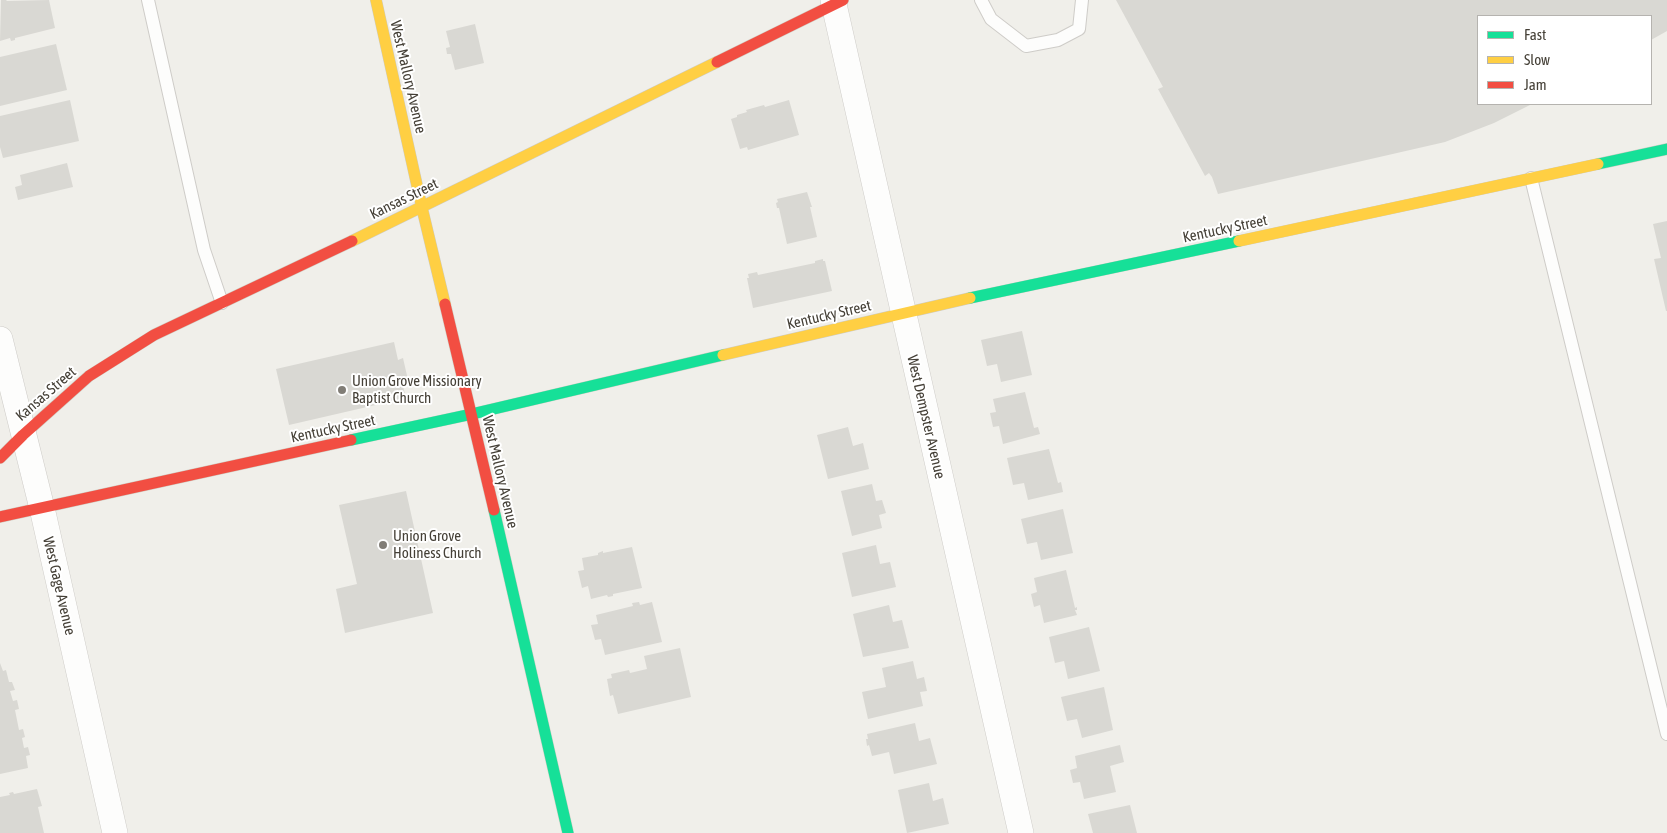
<!DOCTYPE html>
<html>
<head>
<meta charset="utf-8">
<style>
  body { margin:0 }
  #map { position:relative; width:1667px; height:833px; overflow:hidden; background:#f0efea; font-family:"Asap Condensed",sans-serif }
  canvas { display:block }
  .legend { position:absolute; left:1477px; top:15px; width:175px; height:90px; box-sizing:border-box; background:#fff; border:1px solid #b5b3af; margin:0; padding:6px 9px; list-style:none; font-size:15px; color:#454037 }
  .legend li { display:flex; align-items:center; gap:10px; height:25px }
  .legend b { width:25px; border:1px solid #b5b3af }
</style>
</head>
<body>
<div id="map">
<canvas width="1667" height="833"></canvas>
<ul class="legend">
<li><b style="height:6px;background:#16e098"></b>Fast</li>
<li><b style="height:6px;background:#ffcf43"></b>Slow</li>
<li><b style="height:6px;background:#f24e42"></b>Jam</li>
</ul>
</div>
<script>
const ctx = document.querySelector('canvas').getContext('2d');
ctx.lineJoin = 'round';
function paint(path, color) {
  ctx.fillStyle = color;
  ctx.fill(path, 'evenodd');
}
function toPath(rows) {
  const path = new Path2D();
  for (const r of rows) {
    path.moveTo(r[0], r[1]);
    for (let i = 2; i < r.length; i += 2) path.lineTo(r[i], r[i + 1]);
  }
  return path;
}
function strokePath(path, color, width, dash) {
  ctx.strokeStyle = color;
  ctx.lineWidth = width;
  ctx.lineCap = dash ? 'butt' : 'round';
  ctx.setLineDash(dash || []);
  ctx.stroke(path);
}
function label(font, color, halo, rows, align = 'center') {
  ctx.font = font + ' "Asap Condensed",sans-serif';
  ctx.lineWidth = 4;
  ctx.setLineDash([]);
  ctx.textBaseline = 'middle';
  ctx.strokeStyle = halo;
  ctx.fillStyle = color;
  for (const [text, x, y, turn = 0] of rows) {
    ctx.save();
    ctx.translate(x, y);
    ctx.rotate((+turn || 0) * Math.PI / 180);
    ctx.textAlign = isNaN(turn) ? turn : align;
    if (halo) ctx.strokeText(text, 0, 0);
    ctx.fillText(text, 0, 0);
    ctx.restore();
  }
}
paint(toPath([
  [1,0,6,0,7,1,49,0,55,28,15,38,15,40,11,41,10,38,0,41],
  [1116,0,1667,0,1667,31,1651,40,1651,16,1478,16,1478,104,1532,104,1494,123,1445,142,1218,194,1212,177,1209,173,1205,176,1158,89,1163,87],
  [475,24,484,63,455,70,451,54,447,54,446,48,450,47,446,31],
  [56,44,67,90,0,106,0,57],
  [70,100,79,141,3,158,0,147,0,116],
  [789,100,799,135,748,150,747,147,740,149,731,119,737,117,737,115,747,112,746,110,764,105,765,107],
  [67,163,73,187,18,200,15,187,22,185,20,175],
  [807,192,812,207,810,207,817,237,787,244,779,208,777,208,776,203,778,202,777,199],
  [1667,221,1667,311,1666,311,1654,259,1661,258,1653,224],
  [823,259,823,261,825,261,832,291,753,308,747,278,749,278,748,274,757,272,758,275,815,263,815,261],
  [1022,331,1032,375,1001,382,997,364,987,366,981,340],
  [394,342,398,360,403,358,408,380,402,382,406,398,289,425,276,369],
  [1025,392,1034,428,1038,427,1040,434,1003,444,999,426,993,427,990,413,996,412,993,399],
  [848,427,853,446,863,443,869,469,828,479,817,435],
  [1049,449,1058,483,1061,482,1063,492,1028,500,1024,483,1013,485,1007,458],
  [872,484,876,501,882,500,886,513,879,515,882,528,852,536,841,491],
  [406,491,433,613,345,633,336,589,357,584,339,505],
  [1063,509,1073,553,1041,560,1037,542,1027,544,1021,519],
  [876,545,880,564,890,562,896,587,852,597,842,553],
  [632,547,642,588,613,594,613,596,608,597,607,595,591,599,588,586,582,588,578,571,584,570,582,558,598,555,598,553,603,551,603,553],
  [1066,570,1075,608,1077,607,1077,610,1075,610,1077,615,1044,623,1040,605,1034,607,1031,594,1037,592,1034,578],
  [639,602,640,605,652,602,662,642,605,655,601,639,595,640,591,625,598,624,596,615,633,606,632,603],
  [889,605,893,622,902,620,909,648,863,657,853,614],
  [1089,627,1100,671,1068,679,1064,661,1055,663,1049,637],
  [680,648,691,697,618,714,613,695,610,696,607,679,612,678,611,674,629,670,630,673,647,669,644,656],
  [913,661,917,679,924,677,927,691,920,692,923,706,868,719,862,692,886,687,882,668],
  [0,663,3,671,6,670,9,682,12,682,15,690,10,691,13,701,17,700,19,709,15,710,19,730,23,729,25,737,22,738,24,748,28,747,30,755,26,756,28,768,0,774],
  [1104,687,1113,730,1082,738,1077,719,1067,721,1061,697],
  [915,723,919,741,930,738,937,764,894,774,889,752,872,756,869,745,867,746,866,739,868,739,867,734],
  [1120,745,1124,762,1110,766,1116,792,1084,799,1080,782,1073,783,1070,770,1077,768,1075,756],
  [929,783,933,801,943,798,949,824,907,833,898,790],
  [37,789,42,806,38,807,44,833,0,833,0,797,10,795,9,793,13,792,14,794],
  [1130,805,1137,833,1093,833,1088,814]
]), '#d9d8d3');
const lane = toPath([
  [148,0,204,250,222,303],
  [981,0,991,19,1026,46,1058,40,1079,29,1082,0],
  [1531,178,1667,734]
]);
const street = toPath([
  [833,0,1021,833],
  [0,339,42,508,115,833]
]);
const fast = toPath([
  [1598,164,1667,149],
  [970,298,1239,241],
  [351,440,472,414,723,355],
  [494,510,568,833]
]);
const slow = toPath([
  [376,0,422,208,445,304],
  [352,241,717,62],
  [1239,241,1598,164],
  [723,355,970,298]
]);
const jam = toPath([
  [717,62,843,0],
  [445,304,494,510],
  [0,458,23,435,89,376,154,335,352,241],
  [0,517,351,440]
]);
strokePath(lane, '#ceccc8', 14);
strokePath(street, '#ceccc8', 26);
strokePath(fast, '#ceccc2', 12);
strokePath(slow, '#ceccc2', 12);
strokePath(jam, '#ceccc2', 12);
strokePath(lane, '#fdfdfc', 12);
strokePath(street, '#fdfdfc', 25);
strokePath(fast, '#16e098', 11);
strokePath(slow, '#ffcf43', 11);
strokePath(jam, '#f24e42', 11);
for (const [x, y, r, color] of [
  [342,390,5,"#817d76"],
  [383,545,5,"#817d76"]
]) {
  const dot = new Path2D();
  dot.arc(x, y, r, 0, 2 * Math.PI);
  ctx.fillStyle = color;
  ctx.fill(dot);
  strokePath(dot, '#fff', 2);
}
label('15px', '#454037', '#fff', [
  ["West Mallory Avenue",408,77,77],
  ["Kansas Street",404,199,-26],
  ["Kentucky Street",1225,229,-12],
  ["Kentucky Street",829,315,-13],
  ["Kansas Street",46,394,-41],
  ["West Dempster Avenue",926,417,77],
  ["Kentucky Street",333,429,-12],
  ["West Mallory Avenue",500,472,77],
  ["West Gage Avenue",59,586,77]
]);
label('15px', '#454037', '#fff', [
  ["Union Grove Missionary",352,381],
  ["Baptist Church",352,398],
  ["Union Grove",393,536],
  ["Holiness Church",393,553]
], 'left');
</script>
</body>
</html>
